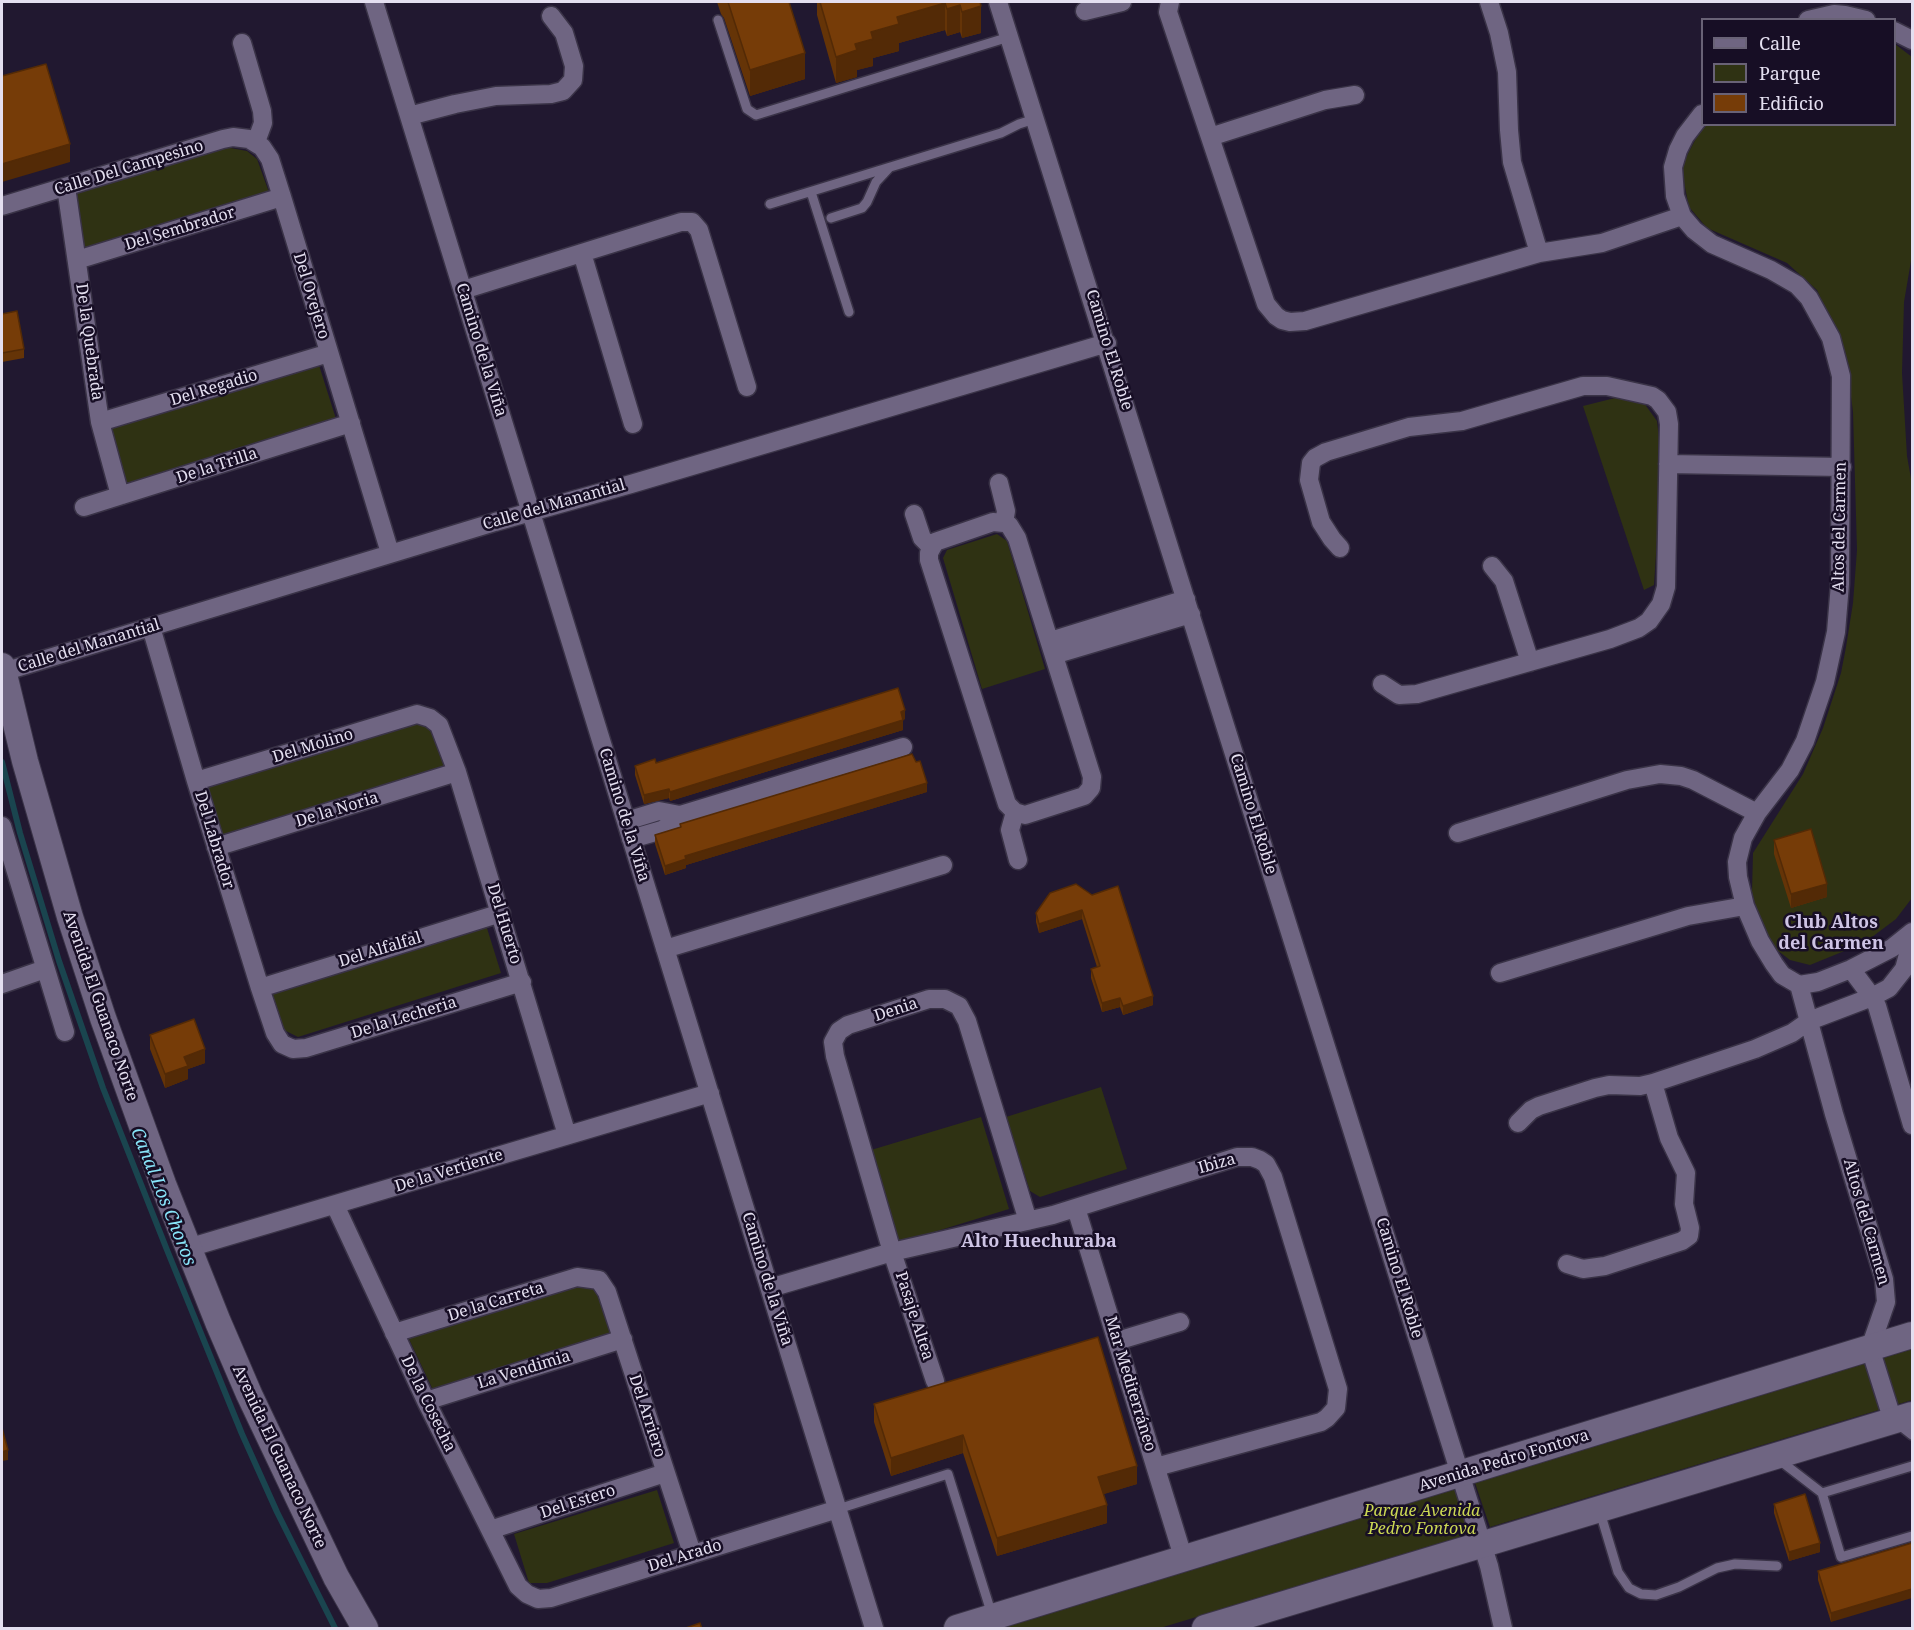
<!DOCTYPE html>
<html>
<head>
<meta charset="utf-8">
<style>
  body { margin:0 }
  #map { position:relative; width:1914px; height:1630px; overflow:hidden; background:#211830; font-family:"Noto Serif",serif }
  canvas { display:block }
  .frame { position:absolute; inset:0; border:3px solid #e4dff0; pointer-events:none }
  .legend { position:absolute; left:1701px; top:18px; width:195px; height:108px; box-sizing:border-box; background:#170e25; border:2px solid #696276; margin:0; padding:8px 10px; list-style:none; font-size:18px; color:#e4dff0 }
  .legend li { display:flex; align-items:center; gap:12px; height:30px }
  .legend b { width:30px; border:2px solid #696276 }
</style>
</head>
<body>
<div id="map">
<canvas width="1914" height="1630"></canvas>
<div class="frame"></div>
<ul class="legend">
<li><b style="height:8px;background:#6f6582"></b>Calle</li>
<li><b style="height:16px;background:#2f3213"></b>Parque</li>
<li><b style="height:16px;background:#763c08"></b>Edificio</li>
</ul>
</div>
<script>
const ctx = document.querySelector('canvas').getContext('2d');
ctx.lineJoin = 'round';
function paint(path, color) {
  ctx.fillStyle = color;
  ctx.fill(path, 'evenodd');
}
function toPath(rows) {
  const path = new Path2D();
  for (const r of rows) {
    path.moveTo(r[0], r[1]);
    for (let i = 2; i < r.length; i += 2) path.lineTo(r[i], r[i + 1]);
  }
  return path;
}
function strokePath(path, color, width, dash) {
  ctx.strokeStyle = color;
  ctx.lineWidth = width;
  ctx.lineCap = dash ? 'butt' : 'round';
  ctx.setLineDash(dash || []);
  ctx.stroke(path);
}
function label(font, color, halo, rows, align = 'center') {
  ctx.font = font + ' "Noto Serif",serif';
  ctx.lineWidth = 5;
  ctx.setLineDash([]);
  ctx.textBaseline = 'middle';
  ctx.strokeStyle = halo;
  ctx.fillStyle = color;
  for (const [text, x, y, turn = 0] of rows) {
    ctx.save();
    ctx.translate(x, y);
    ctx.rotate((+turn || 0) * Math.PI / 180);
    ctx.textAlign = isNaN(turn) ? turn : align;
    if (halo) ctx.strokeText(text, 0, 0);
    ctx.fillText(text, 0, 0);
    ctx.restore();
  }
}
paint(toPath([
  [1895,44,1912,57,1912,255,1904,302,1902,373,1907,456,1912,484,1912,898,1896,919,1864,943,1810,965,1790,960,1773,947,1760,923,1752,892,1753,853,1803,774,1823,728,1841,673,1846,647,1853,603,1857,550,1853,412,1845,351,1817,290,1787,263,1707,228,1689,207,1681,167,1703,125,1894,124],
  [225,147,247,151,257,159,270,195,84,249,75,192],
  [318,362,336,419,131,483,120,483,109,428],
  [1619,397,1644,403,1657,421,1662,463,1654,585,1644,590,1583,406],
  [997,534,1007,541,1045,669,982,689,943,558,947,550],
  [418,722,432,727,445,768,221,837,206,787],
  [486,925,501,973,298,1037,284,1030,272,992],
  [1101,1087,1127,1169,1040,1197,1030,1191,1006,1117],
  [981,1117,1009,1209,898,1243,871,1150],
  [578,1283,593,1285,599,1293,614,1334,433,1390,408,1337],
  [1912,1343,1912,1400,1490,1527,1473,1477],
  [1453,1482,1471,1534,1160,1628,983,1628],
  [657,1490,674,1543,547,1583,529,1583,514,1534]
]), '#2f3213');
strokePath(toPath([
  [2,762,20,833,59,961,103,1088,167,1250,242,1434,277,1512,335,1628]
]), '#1a454f', 6);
const lane = toPath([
  [718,20,747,109,756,115,1009,37],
  [811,192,849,312],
  [770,204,1001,133,1019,124,1035,119],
  [831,218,862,208,867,202,876,182,889,168],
  [1898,1424,1912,1435],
  [1778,1459,1822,1493],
  [1912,1466,1822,1493,1841,1557,1912,1536],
  [838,1509,948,1474,992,1615],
  [1600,1512,1618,1572,1629,1588,1641,1594,1656,1595,1679,1587,1717,1568,1735,1564,1777,1566]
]);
const street = toPath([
  [374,2,874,1628],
  [998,2,1489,1566,1503,1628],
  [1170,2,1168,12,1170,18,1266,304,1276,316,1282,320,1290,322,1305,321,1539,253,1602,243,1682,216],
  [1489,2,1499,33,1507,72,1509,130,1512,162,1539,253],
  [1085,11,1122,2],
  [1808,20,1834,14,1845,15,1866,20],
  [1894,31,1912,40],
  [242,43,262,111,263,123,256,142],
  [1702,114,1685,136,1678,150,1673,167,1675,196,1682,216,1694,230,1712,244,1771,270,1797,285,1809,298,1831,338,1841,376,1840,584,1836,632,1825,682,1805,741,1790,770,1757,813,1743,838,1737,862,1738,877,1745,906,1760,941,1774,964,1782,975,1799,985,1818,982,1851,969,1892,948,1912,932],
  [409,116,455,104,496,96,551,94,563,91,573,80,574,66,564,33,551,16],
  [1210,137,1325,100,1355,95],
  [66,187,100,422,118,488,122,495],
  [2,206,223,139,233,137,249,139,262,147,270,159,282,197,390,553],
  [582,253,633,424],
  [77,260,282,197],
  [463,290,681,222,692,222,699,230,747,387],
  [100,422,329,353],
  [1668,464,1842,467],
  [999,483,1006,511,1004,523],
  [84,507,351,423],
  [914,514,922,538,931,547],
  [993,522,1004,523,1009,525,1017,538,1092,777,1091,788,1084,796,1025,815,1015,812,1007,804,929,560,929,553,935,542,993,522],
  [1340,548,1332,539,1321,522,1309,480,1311,463,1315,458,1326,452,1409,427,1462,421,1583,386,1607,386,1652,396,1658,400,1667,412,1669,424,1666,587,1661,604,1649,621,1639,628,1610,639,1417,694,1399,695,1382,684],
  [1492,566,1504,581,1530,662],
  [151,627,196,781,260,988,275,1033,282,1044,293,1049,306,1048,522,982],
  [1050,641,1186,599],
  [1054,655,1191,614],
  [3,672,495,522,631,484,1107,343],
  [196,781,417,714,430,718,439,725,457,772,567,1135],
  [1015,812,1010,830,1018,860],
  [626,821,659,811,680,815,903,747],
  [2,826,65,1032],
  [1458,833,1627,780,1660,774,1681,776,1693,780,1757,813],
  [631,839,662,830,676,821,680,815],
  [216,847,457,772],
  [665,949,943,865],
  [1851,969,1872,997,1877,1006,1912,1125],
  [1500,973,1688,916,1745,906],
  [2,984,45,969],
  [1799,985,1834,1114,1884,1279,1886,1302,1870,1348,1893,1421],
  [260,988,501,913],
  [1518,1123,1531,1110,1539,1106,1595,1088,1609,1085,1640,1086,1653,1083,1755,1049,1792,1033,1809,1021,1872,997,1889,988,1904,969,1910,947,1909,936],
  [335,1205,426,1401,518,1586,527,1594,538,1599,551,1598,838,1509],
  [1076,1208,1184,1560],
  [188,1248,710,1093],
  [1567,1264,1583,1269,1605,1266,1682,1241,1689,1236,1690,1228,1684,1204,1686,1173,1669,1138,1653,1083],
  [770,1288,892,1252,1053,1215,1237,1157,1252,1157,1260,1160,1266,1164,1273,1177,1338,1389,1336,1408,1327,1418,1321,1422,1156,1467],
  [394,1333,577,1277,599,1280,607,1292,692,1553],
  [1117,1341,1180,1322],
  [935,1381,892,1252,835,1056,833,1042,839,1031,848,1025,929,999,945,999,959,1006,967,1021,1028,1221],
  [426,1401,623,1339],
  [490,1530,665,1473]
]);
const secondary = toPath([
  [2,666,25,761,70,917,103,1018,163,1184,218,1322,249,1394,336,1577,365,1628],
  [957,1628,1912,1335],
  [1205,1628,1912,1415]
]);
strokePath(lane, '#3a3347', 12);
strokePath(street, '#3a3347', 21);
strokePath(secondary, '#3a3347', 28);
strokePath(lane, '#6f6582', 9);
strokePath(street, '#6f6582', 18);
strokePath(secondary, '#6f6582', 26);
paint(toPath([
  [717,2,789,2,805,79,750,96,724,18,721,14],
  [817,2,980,2,981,33,962,38,960,32,947,36,945,30,899,43,899,51,873,58,873,66,857,70,857,77,836,83,817,15],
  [2,314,24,349,24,358,2,362],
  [905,719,903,720,903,730,670,801,669,798,644,804,635,775,635,766],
  [927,792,686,865,686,868,665,875,655,844,655,835,680,827,680,824],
  [1774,840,1827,897,1791,908,1774,854],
  [1076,884,1153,1005,1123,1015,1120,1007,1102,1012,1091,978,1091,969,1097,967,1082,919,1039,933,1036,922,1036,913],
  [150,1035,205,1063,188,1069,188,1079,165,1088,150,1049],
  [874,1404,1137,1484,1103,1494,1107,1523,997,1556,963,1453,891,1476,874,1422],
  [1774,1504,1820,1552,1789,1561,1774,1513],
  [1912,1543,1831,1622,1818,1580,1818,1571]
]), '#653407');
paint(toPath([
  [945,3,945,30,899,43,899,51,873,58,873,66,857,70,857,77,836,83,836,57,871,32,897,17],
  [960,5,960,32,947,36,947,9],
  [981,6,981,33,962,38,962,12],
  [805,53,805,79,750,96,750,70],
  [70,144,70,162,2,182,2,164],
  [905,710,905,719,901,721,901,712],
  [903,720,903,730,670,801,670,792],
  [927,783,927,792,686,865,686,868,665,875,665,866,685,856],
  [669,789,669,798,644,804,644,795],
  [1827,884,1827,897,1791,908,1791,894],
  [1082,910,1082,919,1039,933,1039,924],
  [1153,996,1153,1005,1123,1015,1123,1006],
  [1120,998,1120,1007,1102,1012,1102,1003],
  [205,1049,205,1063,188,1069,188,1079,165,1088,165,1074,184,1057],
  [963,1435,963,1453,891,1476,891,1458],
  [8,1450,8,1460,2,1461,2,1452],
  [1137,1466,1137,1484,1098,1496,1098,1477],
  [1107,1505,1107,1523,997,1556,997,1538],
  [1820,1543,1820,1552,1789,1561,1789,1552],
  [1912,1589,1912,1598,1831,1622,1831,1613]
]), '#532a06');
const building = toPath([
  [728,2,789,2,805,53,750,70,728,2],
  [820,2,980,2,981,6,962,12,960,5,947,9,945,3,897,17,899,24,871,32,873,39,855,44,857,50,836,57,820,2],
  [46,64,70,144,2,164,2,76,46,64],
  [17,311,24,349,2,353,2,314,17,311],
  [898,688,905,710,901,712,903,720,670,792,669,789,644,795,635,766,655,759,656,763,681,755,898,688],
  [912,754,916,762,920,761,927,783,685,856,686,859,665,866,655,835,681,827,680,824,912,754],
  [1811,829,1827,884,1791,894,1774,840,1811,829],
  [1076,884,1092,895,1118,886,1153,996,1123,1006,1120,998,1102,1003,1091,969,1100,966,1082,910,1039,924,1036,913,1050,893,1076,884],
  [194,1019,205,1049,184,1057,188,1066,165,1074,150,1035,194,1019],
  [1098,1337,1137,1466,1098,1477,1107,1505,997,1538,963,1435,891,1458,874,1404,1098,1337],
  [2,1428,8,1450,2,1452,2,1428],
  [1805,1494,1820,1543,1789,1552,1774,1504,1805,1494],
  [1912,1543,1912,1589,1831,1613,1818,1571,1912,1543],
  [700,1623,702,1629,683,1629,700,1623]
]);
paint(building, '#763c08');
strokePath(building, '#532a06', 1.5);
label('16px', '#e4dff0', '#170e25', [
  ["Calle Del Campesino",129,168,-17],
  ["Del Sembrador",180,229,-17],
  ["Del Ovejero",311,296,73],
  ["De la Quebrada",89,342,82],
  ["Camino de la Viña",481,350,73],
  ["Camino El Roble",1109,350,73],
  ["Del Regadio",214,388,-17],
  ["De la Trilla",217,466,-18],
  ["Calle del Manantial",554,505,-16],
  ["Altos del Carmen",1840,527,-89],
  ["Calle del Manantial",89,646,-17],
  ["Del Molino",313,746,-17],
  ["De la Noria",337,810,-17],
  ["Camino El Roble",1253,814,73],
  ["Camino de la Viña",624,815,73],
  ["Del Labrador",214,840,73],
  ["Del Huerto",504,924,73],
  ["Del Alfalfal",380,950,-17],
  ["Avenida El Guanaco Norte",100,1006,71],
  ["Denia",896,1010,-18],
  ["De la Lecheria",404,1018,-17],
  ["Ibiza",1217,1164,-16],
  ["De la Vertiente",449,1171,-17],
  ["Altos del Carmen",1866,1222,74],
  ["Camino El Roble",1399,1278,73],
  ["Camino de la Viña",767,1279,73],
  ["De la Carreta",496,1302,-17],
  ["Pasaje Altea",914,1316,72],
  ["La Vendimia",524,1370,-17],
  ["Mar Mediterráneo",1130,1384,73],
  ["De la Cosecha",428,1404,64],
  ["Del Arriero",647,1416,72],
  ["Avenida El Guanaco Norte",279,1457,65],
  ["Avenida Pedro Fontova",1504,1461,-17],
  ["Del Estero",578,1502,-18],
  ["Del Arado",685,1556,-17]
]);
label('italic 16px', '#cbd753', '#170e25', [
  ["Parque Avenida",1422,1511],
  ["Pedro Fontova",1422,1529]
]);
label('bold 18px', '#cec4e5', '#170e25', [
  ["Club Altos",1831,923],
  ["del Carmen",1831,944],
  ["Alto Huechuraba",1039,1242]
]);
label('italic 18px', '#88e4f9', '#170e25', [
  ["Canal Los Choros",163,1197,68]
]);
</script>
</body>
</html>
